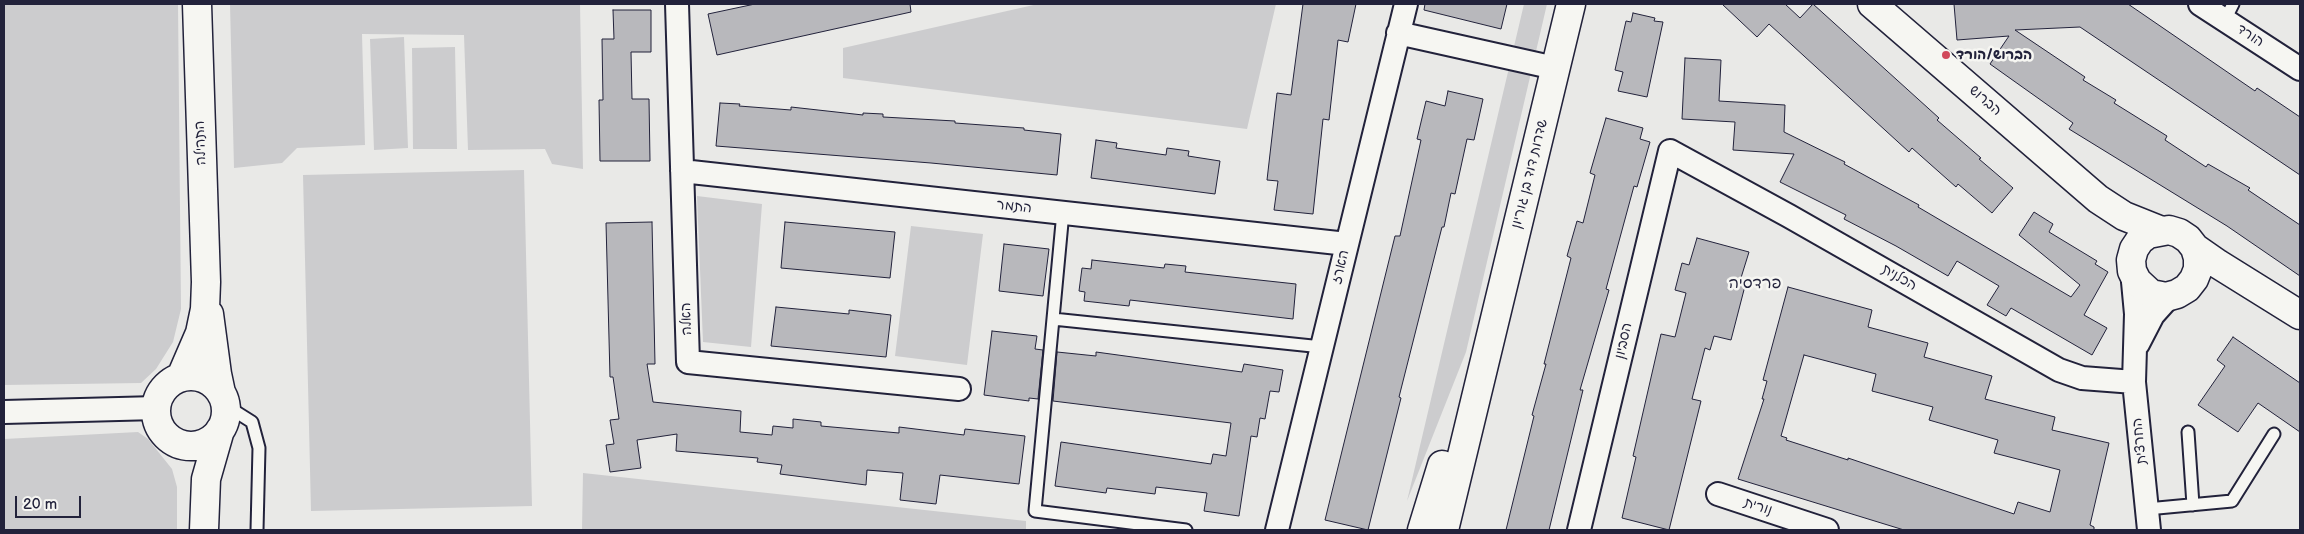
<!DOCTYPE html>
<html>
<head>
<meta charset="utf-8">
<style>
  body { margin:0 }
  #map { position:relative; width:2304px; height:534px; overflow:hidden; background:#e9e9e7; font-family:"Balsamiq Sans",sans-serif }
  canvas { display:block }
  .frame { position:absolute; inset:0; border:5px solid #22223b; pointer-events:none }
  .scale { position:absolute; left:15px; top:496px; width:66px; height:22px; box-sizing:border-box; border:2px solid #22223b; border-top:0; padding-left:6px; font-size:15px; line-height:18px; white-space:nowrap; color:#22223b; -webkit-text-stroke:4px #f6f6f2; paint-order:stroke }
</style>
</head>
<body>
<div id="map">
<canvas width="2304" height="534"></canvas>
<div class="frame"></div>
<div class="scale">20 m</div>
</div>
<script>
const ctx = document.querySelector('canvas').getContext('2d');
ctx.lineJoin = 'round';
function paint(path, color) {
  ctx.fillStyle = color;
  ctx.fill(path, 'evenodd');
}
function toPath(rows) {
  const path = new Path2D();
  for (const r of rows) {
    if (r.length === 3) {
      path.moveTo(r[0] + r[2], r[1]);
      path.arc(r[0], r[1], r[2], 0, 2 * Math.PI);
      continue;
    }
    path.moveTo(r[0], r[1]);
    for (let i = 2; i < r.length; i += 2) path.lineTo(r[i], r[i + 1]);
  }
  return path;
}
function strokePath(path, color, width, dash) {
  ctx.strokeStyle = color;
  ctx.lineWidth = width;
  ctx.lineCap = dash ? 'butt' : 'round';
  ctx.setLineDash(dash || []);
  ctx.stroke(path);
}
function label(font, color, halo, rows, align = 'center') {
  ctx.font = font + ' "Balsamiq Sans","Playpen Sans Hebrew",sans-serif';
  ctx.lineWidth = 5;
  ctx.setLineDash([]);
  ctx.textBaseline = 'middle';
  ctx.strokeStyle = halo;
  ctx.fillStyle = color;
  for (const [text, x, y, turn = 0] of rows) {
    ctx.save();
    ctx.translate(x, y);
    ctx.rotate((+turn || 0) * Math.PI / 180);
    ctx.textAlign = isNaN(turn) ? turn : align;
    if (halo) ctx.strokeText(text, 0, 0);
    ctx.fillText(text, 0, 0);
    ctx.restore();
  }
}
paint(toPath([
  [4,4,178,4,181,309,173,342,156,369,141,383,4,385],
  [230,4,580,4,583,169,552,164,545,149,468,150,464,35,362,34,365,145,297,148,282,163,234,168],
  [1038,4,1276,4,1247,129,843,78,843,48],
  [1524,4,1547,4,1466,352,1407,501],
  [404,37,408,148,374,150,370,39],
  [455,47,457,149,413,149,412,48],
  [524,170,532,506,311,511,303,175],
  [697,196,762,204,751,347,703,342],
  [911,226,983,234,967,365,895,356],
  [138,432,148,439,172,469,177,487,177,530,4,530,4,439],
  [583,473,1026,521,1026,530,582,530]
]), '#ccccce');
const building = toPath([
  [755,4,910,4,911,12,717,55,708,14,755,4],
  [1303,4,1356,4,1348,42,1338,40,1329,120,1323,119,1313,214,1274,210,1278,181,1267,180,1277,93,1291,95,1303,4],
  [1425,4,1507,4,1501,29,1424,10,1425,4],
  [1722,4,1785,4,1800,18,1813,4,1939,118,1937,120,1981,158,1979,159,2013,188,1992,213,1958,184,1956,187,1912,148,1909,152,1769,24,1757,37,1722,4],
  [1954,4,2128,4,2255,91,2257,88,2300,117,2300,175,2080,27,2015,30,2085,77,2083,80,2116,100,2114,103,2167,136,2165,140,2206,167,2208,164,2250,188,2248,190,2300,225,2300,276,2227,226,2069,129,2073,123,1990,64,2009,36,1957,40,1954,4],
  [613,10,651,10,651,52,631,52,632,99,649,99,650,161,600,161,599,100,603,100,602,39,614,39,613,10],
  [1633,13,1655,18,1654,21,1663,22,1647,97,1618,91,1623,72,1615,70,1626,21,1631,22,1633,13],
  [1685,58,1721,60,1719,101,1785,105,1784,132,1845,162,1844,164,1919,205,1918,207,2071,297,2080,285,2019,235,2034,212,2053,224,2049,232,2097,261,2095,264,2108,272,2084,315,2107,328,2092,355,2011,308,2006,316,1987,305,1999,286,1957,261,1948,276,1896,246,1844,219,1846,215,1780,182,1794,154,1733,150,1735,122,1682,119,1685,58],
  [1448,91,1483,99,1474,140,1467,139,1455,194,1451,193,1444,227,1442,227,1399,397,1401,398,1368,530,1325,520,1395,236,1400,236,1421,140,1417,139,1426,101,1445,106,1448,91],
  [720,103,740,104,739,106,791,110,791,107,863,115,863,113,883,114,883,117,955,121,955,123,1024,128,1024,130,1061,134,1057,175,931,163,716,146,720,103],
  [1606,118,1643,128,1640,139,1650,142,1637,187,1634,186,1606,289,1609,290,1580,390,1583,390,1549,530,1506,530,1534,416,1532,415,1546,364,1544,364,1571,258,1567,256,1577,221,1583,223,1595,175,1590,173,1606,118],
  [1096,140,1117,143,1116,148,1166,155,1167,148,1189,151,1188,156,1220,161,1215,194,1091,178,1096,140],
  [652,222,655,364,647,364,653,402,741,411,740,432,772,435,773,426,793,428,793,419,821,422,821,426,899,433,899,427,964,435,965,429,1025,436,1019,484,940,475,936,504,900,500,903,473,867,470,866,485,780,474,782,465,757,462,758,458,676,451,677,434,637,440,641,468,610,472,606,445,614,444,610,420,619,419,613,377,610,377,606,223,652,222],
  [785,222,895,232,890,278,781,268,785,222],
  [1697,238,1749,252,1740,281,1746,282,1731,340,1714,336,1710,350,1705,348,1692,399,1701,401,1669,530,1622,518,1636,457,1633,456,1661,334,1675,337,1686,293,1675,290,1682,263,1689,265,1697,238],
  [1004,244,1049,249,1043,296,999,291,1004,244],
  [1092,260,1164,268,1165,264,1186,266,1185,272,1296,284,1293,319,1130,300,1129,306,1084,301,1085,292,1079,291,1082,268,1091,269,1092,260],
  [1788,287,1872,310,1868,327,1928,343,1924,357,1992,376,1985,399,2055,417,2052,430,2109,443,2090,525,2094,527,2094,530,1904,530,1738,479,1764,399,1762,399,1767,381,1763,380,1788,287],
  [1804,355,1876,374,1872,391,1933,407,1929,420,1998,440,1994,453,2060,470,2050,512,2018,502,2014,514,1848,458,1848,460,1786,440,1787,438,1781,436,1804,355],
  [776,307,849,314,849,310,891,315,886,357,771,346,776,307],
  [992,331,1037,336,1035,349,1043,350,1038,399,1029,398,1029,401,984,395,992,331],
  [2233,337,2300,383,2300,432,2258,403,2238,432,2198,405,2225,366,2217,360,2233,337],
  [1057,352,1096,356,1096,352,1242,372,1244,364,1283,370,1279,392,1270,391,1265,419,1260,418,1257,437,1251,436,1239,516,1204,511,1207,493,1156,487,1155,494,1107,488,1106,493,1055,486,1061,442,1211,464,1213,454,1226,456,1231,423,1053,401,1057,352]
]);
paint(building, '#b8b8bc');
strokePath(building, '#22223b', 1);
const service = toPath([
  [2225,20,2233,4],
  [1063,212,1035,511,1186,530],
  [1053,319,1322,347],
  [225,405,252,422,259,448,257,530],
  [2188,432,2193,505],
  [2147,509,2232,501,2274,434]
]);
const minor = toPath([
  [677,4,688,362,959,389],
  [2200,4,2300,69],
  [1398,33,1555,68],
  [682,171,1347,244],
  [2132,271,2136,314,2134,382,2149,530],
  [2138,344,2153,315,2170,296],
  [4,412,157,408],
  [1718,494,1827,530],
  [1277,530,1406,4],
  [1579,530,1670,151,1789,216,2059,370,2082,378,2134,382]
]);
const tertiary = toPath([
  [1872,4,2098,199,2124,216,2159,230],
  [2195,248,2198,258,2198,269,2194,279,2187,288,2177,294,2166,297,2151,294,2137,281,2132,271,2131,260,2134,249,2140,240,2148,234,2169,230,2179,233,2188,239,2195,248,2218,264,2300,315],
  [209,314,217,374,221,393],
  [191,411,35],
  [181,377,200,333,205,309,206,282,197,4],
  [204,530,206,479,220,430],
  [1422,530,1442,465],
  [1444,530,1571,4]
]);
strokePath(service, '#22223b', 15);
strokePath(minor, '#22223b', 26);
strokePath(tertiary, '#22223b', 31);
strokePath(service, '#f6f6f2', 11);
strokePath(minor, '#f6f6f2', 22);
strokePath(tertiary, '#f6f6f2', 28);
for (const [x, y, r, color] of [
  [1946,55,5,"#d1495b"]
]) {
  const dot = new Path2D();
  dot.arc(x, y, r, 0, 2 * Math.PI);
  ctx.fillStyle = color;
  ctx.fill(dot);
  strokePath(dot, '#f6f6f2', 2);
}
label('14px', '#22223b', '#f6f6f2', [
  ["הורד",2250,36,33],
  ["הברוש",1985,101,41],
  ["התהילה",201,143,-92],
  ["שדרות דוד בן גוריון",1530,174,-76],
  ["התמר",1014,207,6],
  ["הארז",1341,267,-76],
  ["הכלנית",1899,278,30],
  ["האלה",687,319,-92],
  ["הסביון",1624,341,-77],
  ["החרצית",2140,441,-96],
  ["נורית",1758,507,18]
]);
label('bold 14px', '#22223b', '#f6f6f2', [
  ["הברוש/הורד",1956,55]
], 'left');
label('16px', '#22223b', '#f6f6f2', [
  ["פרדסיה",1755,284]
]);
</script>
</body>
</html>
